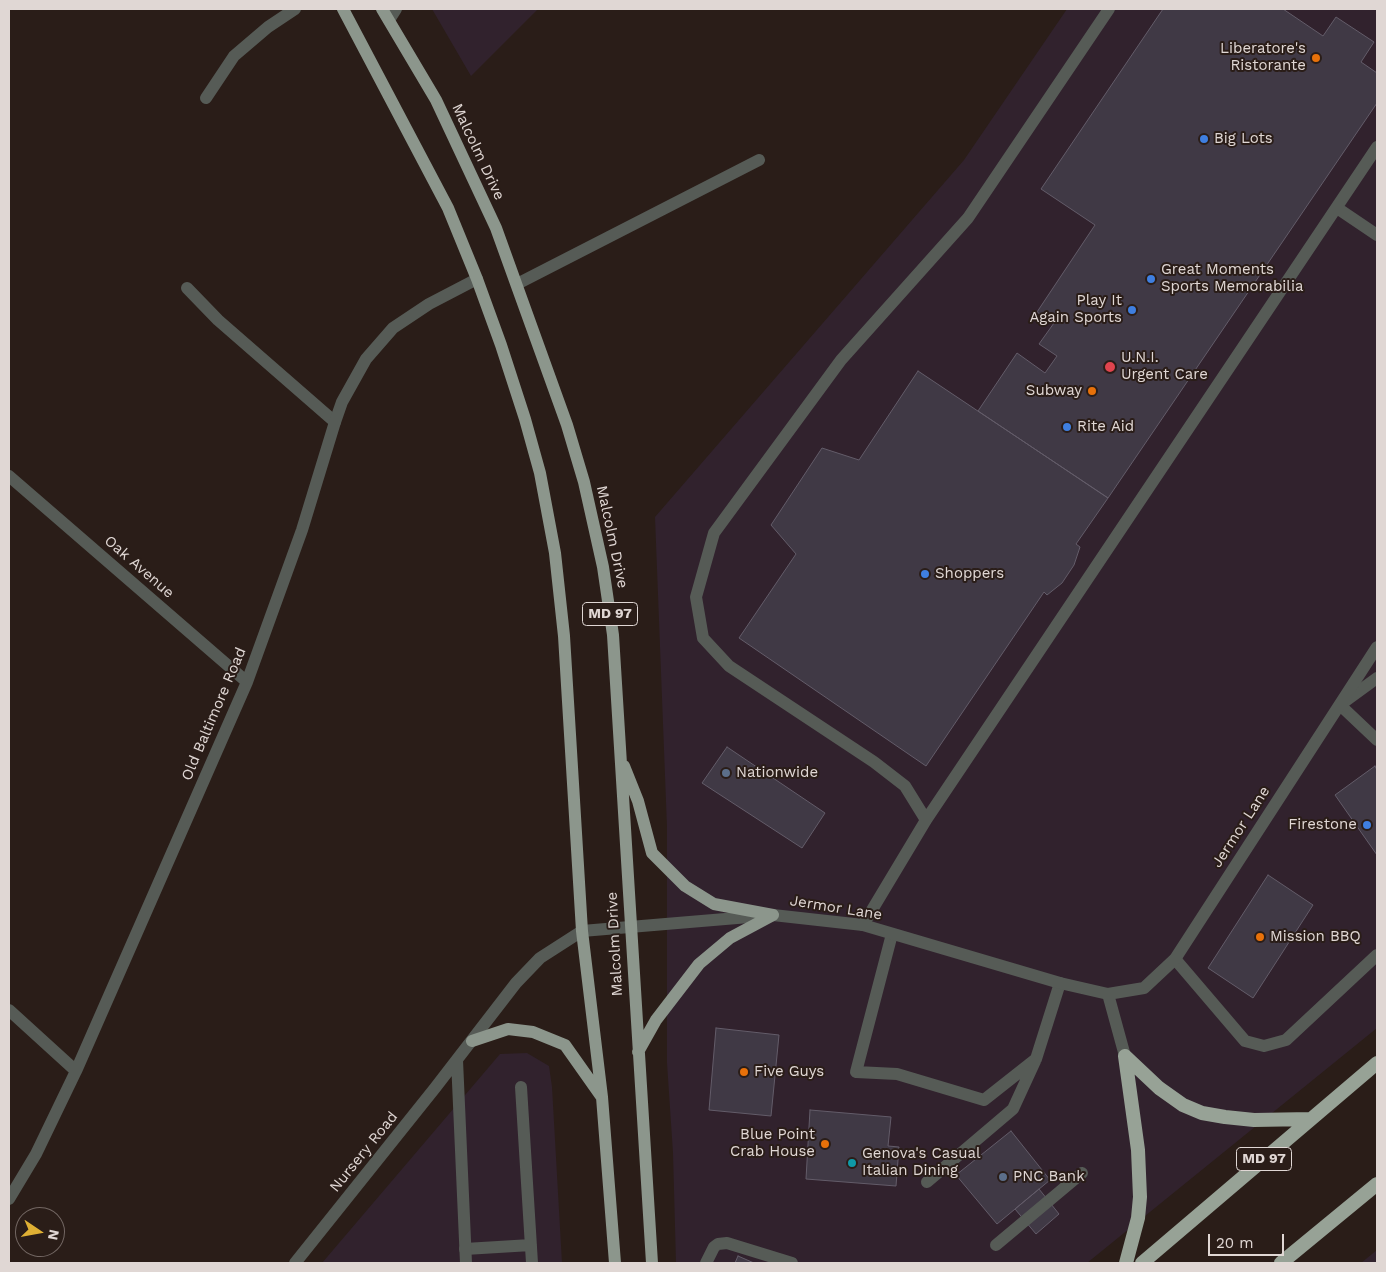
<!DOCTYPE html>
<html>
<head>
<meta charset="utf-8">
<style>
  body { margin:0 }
  #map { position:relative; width:1386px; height:1272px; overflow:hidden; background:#2a1d18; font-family:"Work Sans",sans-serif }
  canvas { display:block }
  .frame { position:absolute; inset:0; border:10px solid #e0d7d4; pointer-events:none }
  .north { position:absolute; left:15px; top:1207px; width:50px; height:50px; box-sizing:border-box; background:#2a1d18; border:1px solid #736763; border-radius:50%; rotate:102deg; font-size:14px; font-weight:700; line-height:20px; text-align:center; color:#e0d7d4 }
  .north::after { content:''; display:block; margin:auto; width:18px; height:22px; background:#dfb034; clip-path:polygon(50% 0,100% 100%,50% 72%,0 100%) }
  .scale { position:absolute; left:1208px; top:1234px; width:76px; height:22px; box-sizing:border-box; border:2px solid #e0d7d4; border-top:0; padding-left:6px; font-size:15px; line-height:18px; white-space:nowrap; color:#e0d7d4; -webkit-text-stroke:4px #2a1d18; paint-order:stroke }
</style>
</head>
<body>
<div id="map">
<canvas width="1386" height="1272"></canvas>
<div class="frame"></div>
<div class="north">N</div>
<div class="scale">20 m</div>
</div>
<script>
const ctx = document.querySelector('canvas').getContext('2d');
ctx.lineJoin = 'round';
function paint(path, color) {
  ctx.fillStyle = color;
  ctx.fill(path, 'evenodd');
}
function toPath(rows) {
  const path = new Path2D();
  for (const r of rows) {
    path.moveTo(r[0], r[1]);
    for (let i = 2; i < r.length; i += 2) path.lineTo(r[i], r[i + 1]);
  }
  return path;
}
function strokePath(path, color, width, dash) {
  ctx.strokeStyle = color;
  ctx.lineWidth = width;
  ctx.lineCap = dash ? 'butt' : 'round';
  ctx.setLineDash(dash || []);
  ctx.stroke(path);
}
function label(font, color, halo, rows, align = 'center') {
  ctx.font = font + ' "Work Sans",sans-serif';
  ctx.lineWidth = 4;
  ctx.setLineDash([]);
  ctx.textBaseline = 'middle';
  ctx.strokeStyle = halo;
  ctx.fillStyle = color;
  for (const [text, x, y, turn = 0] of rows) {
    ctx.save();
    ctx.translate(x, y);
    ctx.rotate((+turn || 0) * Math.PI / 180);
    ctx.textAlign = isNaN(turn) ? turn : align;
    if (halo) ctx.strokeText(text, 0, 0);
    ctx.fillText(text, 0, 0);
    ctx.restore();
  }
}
paint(toPath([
  [432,9,538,9,471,76],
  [1067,9,1377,9,1377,1028,1087,1263,676,1263,673,1153,667,1063,667,827,655,517,964,160],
  [527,1053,549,1066,552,1087,562,1263,322,1263,500,1054],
  [1377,1250,1377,1263,1361,1263]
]), '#31222d');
const building = toPath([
  [1163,9,1283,9,1323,36,1336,17,1374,42,1361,62,1377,73,1377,103,1108,498,978,411,1017,353,1045,373,1057,356,1039,344,1054,323,1037,312,1095,225,1041,189,1163,9],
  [918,371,1108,498,1076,544,1080,547,1074,565,1062,583,1047,595,1044,592,926,766,739,638,796,554,771,525,822,448,859,460,918,371],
  [727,747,825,813,802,848,702,783,727,747],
  [1375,766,1377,770,1377,855,1335,795,1375,766],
  [1268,875,1313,905,1253,998,1208,968,1268,875],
  [716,1028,779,1035,771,1116,709,1110,716,1028],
  [810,1110,891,1117,888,1146,899,1147,896,1186,806,1179,810,1110],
  [1011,1131,1050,1180,997,1224,956,1175,1011,1131],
  [1039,1189,1059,1214,1036,1234,1015,1209,1039,1189],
  [738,1256,754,1263,735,1263,738,1256]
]);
paint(building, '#403945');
strokePath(building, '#635c69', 1);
strokePath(toPath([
  [389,20,396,9],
  [206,98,234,56,268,27,295,9],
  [1337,208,1377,235],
  [517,284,759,160],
  [187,288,218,320,335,422],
  [1377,678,1340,705,1377,740],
  [926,820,905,786,874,762,729,666,703,638,696,597,714,533,841,360,968,218,1109,9],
  [863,925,926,820,1377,147],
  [892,934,856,1072,897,1074,984,1100,1036,1059],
  [1175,959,1245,1041,1264,1046,1286,1040,1377,955],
  [521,1087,532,1263],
  [927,1182,1013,1109,1036,1059,1060,983],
  [996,1245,1082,1173],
  [465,1249,531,1245],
  [706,1263,714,1247,718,1244,727,1243,792,1263]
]), '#565b56', 12);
strokePath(toPath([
  [9,476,247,682],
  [1108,994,1125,1056],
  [9,1010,76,1071],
  [457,1060,466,1263],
  [9,1199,36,1154,76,1071,247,682,302,530,335,422,342,402,366,359,393,328,429,304,477,279],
  [295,1263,435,1088,516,983,540,958,582,931,773,915,863,925,1060,983,1108,994,1144,988,1175,959,1377,647]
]), '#565b56', 12);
strokePath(toPath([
  [343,9,448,208,477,279,501,345,525,419,540,473,555,553,564,636,582,931,602,1097,615,1263],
  [382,9,436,100,496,228,567,425,584,482,603,567,613,635,652,1263],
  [624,766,638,801,652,853,685,886,714,904,773,915],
  [472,1041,508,1029,533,1032,565,1045,601,1096],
  [638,1052,656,1020,699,964,730,938,773,915]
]), '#8c968c', 12);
strokePath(toPath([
  [1125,1056,1138,1150,1140,1197,1138,1218,1126,1263],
  [1125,1056,1159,1088,1183,1105,1202,1113,1225,1117,1254,1120,1311,1119],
  [1142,1263,1377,1063],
  [1281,1263,1377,1184]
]), '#97a296', 14);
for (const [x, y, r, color] of [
  [1316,58,5,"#e8710a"],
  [1204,139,5,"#3f7fe0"],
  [1151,279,5,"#3f7fe0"],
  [1132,310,5,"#3f7fe0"],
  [1110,367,6,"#e0444e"],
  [1092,391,5,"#e8710a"],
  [1067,427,5,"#3f7fe0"],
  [925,574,5,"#3f7fe0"],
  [726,773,5,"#5c6f8a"],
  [1367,825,5,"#3f7fe0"],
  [1260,937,5,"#e8710a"],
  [744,1072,5,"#e8710a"],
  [825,1144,5,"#e8710a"],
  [852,1163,5,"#0f9aa8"],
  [1003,1177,5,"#5c6f8a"]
]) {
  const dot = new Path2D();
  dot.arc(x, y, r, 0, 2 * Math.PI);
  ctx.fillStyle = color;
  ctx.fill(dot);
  strokePath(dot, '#2a1d18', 2);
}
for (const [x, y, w] of [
  [610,614,55],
  [1264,1159,55]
]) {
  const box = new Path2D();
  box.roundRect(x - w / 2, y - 11.5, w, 23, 4);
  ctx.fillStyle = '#2a1d18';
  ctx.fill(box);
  strokePath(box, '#e0d7d4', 1);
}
label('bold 14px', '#e0d7d4', null, [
  ["MD 97",610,614],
  ["MD 97",1264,1159]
]);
label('15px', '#e0d7d4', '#2a1d18', [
  ["Liberatore's",1306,49,"right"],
  ["Ristorante",1306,66,"right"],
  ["Big Lots",1214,139],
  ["Great Moments",1161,270],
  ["Sports Memorabilia",1161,287],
  ["Play It",1122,301,"right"],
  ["Again Sports",1122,318,"right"],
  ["U.N.I.",1121,358],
  ["Urgent Care",1121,375],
  ["Subway",1082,391,"right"],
  ["Rite Aid",1077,427],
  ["Shoppers",935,574],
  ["Nationwide",736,773],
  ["Firestone",1357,825,"right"],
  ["Mission BBQ",1270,937],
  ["Five Guys",754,1072],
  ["Blue Point",815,1135,"right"],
  ["Crab House",815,1152,"right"],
  ["Genova's Casual",862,1154],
  ["Italian Dining",862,1171],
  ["PNC Bank",1013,1177]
], 'left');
label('15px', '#e0d7d4', '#2a1d18', [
  ["Malcolm Drive",478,152,65],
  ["Malcolm Drive",612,537,78],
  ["Oak Avenue",139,567,41],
  ["Old Baltimore Road",214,714,-67],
  ["Jermor Lane",1241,827,-57],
  ["Jermor Lane",836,908,9],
  ["Malcolm Drive",615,944,-93],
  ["Nursery Road",364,1152,-51]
]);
</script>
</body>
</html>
